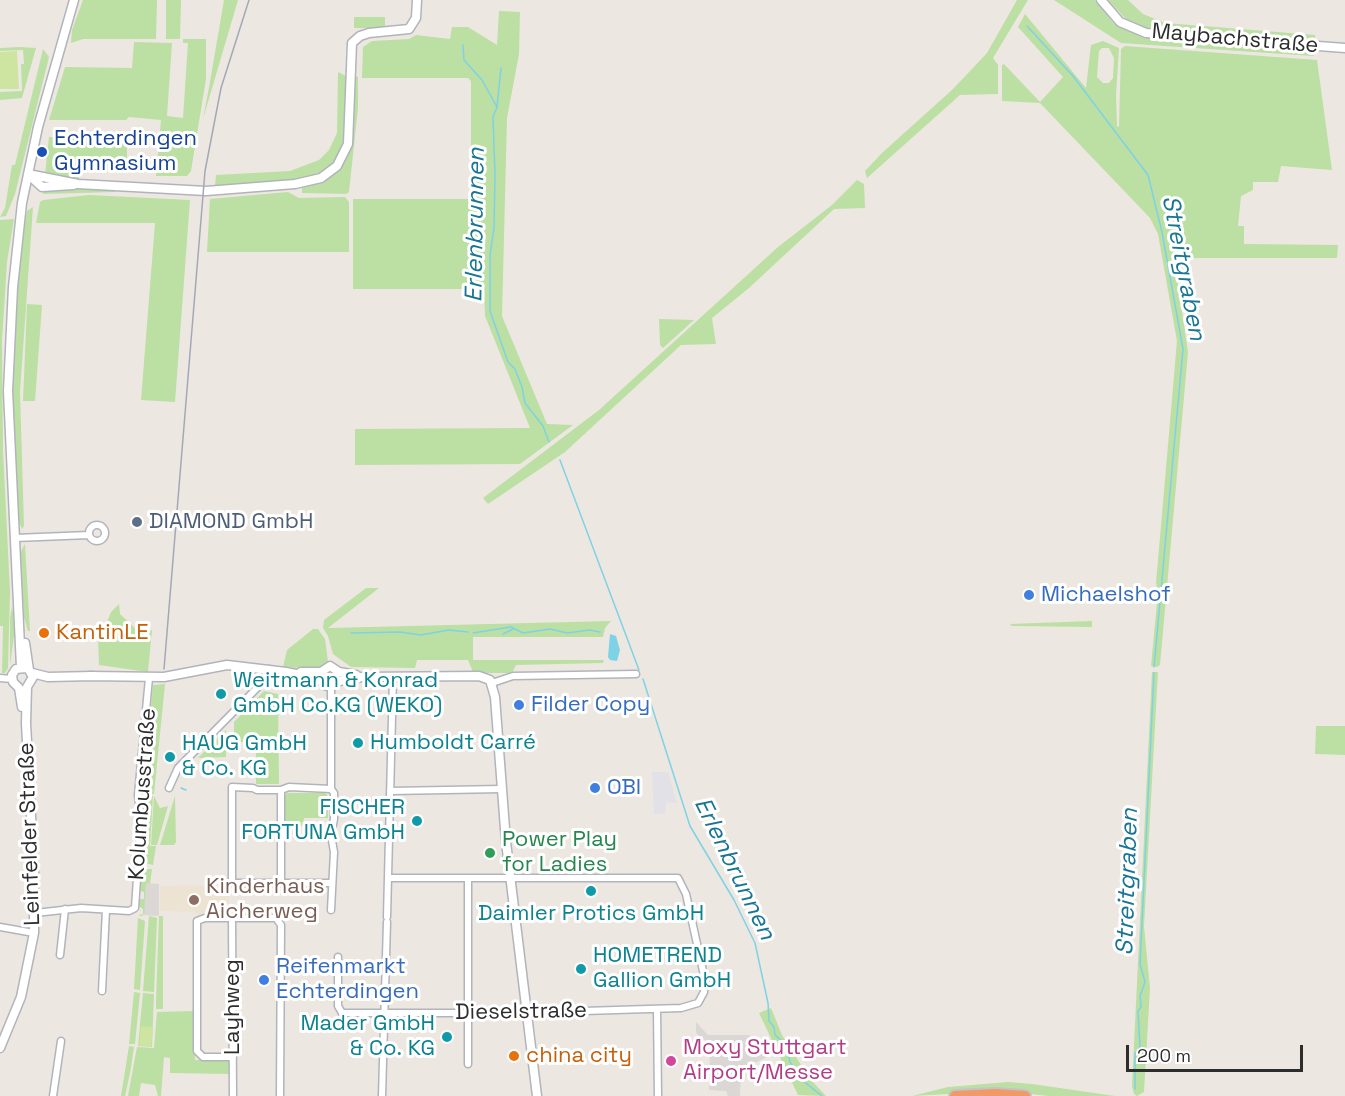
<!DOCTYPE html>
<html>
<head>
<meta charset="utf-8">
<style>
  body { margin:0 }
  #map { position:relative; width:1345px; height:1096px; overflow:hidden; background:#ede7e1; font-family:"Space Grotesk",sans-serif }
  canvas { display:block }
  .scale { position:absolute; left:1126px; top:1045px; width:177px; height:27px; box-sizing:border-box; border:3px solid #2d2d2d; border-top:0; padding-left:8px; font-size:18px; line-height:21px; white-space:nowrap; color:#2d2d2d; -webkit-text-stroke:4px #fff; paint-order:stroke }
</style>
</head>
<body>
<div id="map">
<canvas width="1345" height="1096"></canvas>
<div class="scale">200 m</div>
</div>
<script>
const ctx = document.querySelector('canvas').getContext('2d');
ctx.lineJoin = 'round';
function paint(path, color) {
  ctx.fillStyle = color;
  ctx.fill(path, 'evenodd');
}
function toPath(rows) {
  const path = new Path2D();
  for (const r of rows) {
    if (r.length === 3) {
      path.moveTo(r[0] + r[2], r[1]);
      path.arc(r[0], r[1], r[2], 0, 2 * Math.PI);
      continue;
    }
    path.moveTo(r[0], r[1]);
    for (let i = 2; i < r.length; i += 2) path.lineTo(r[i], r[i + 1]);
  }
  return path;
}
function strokePath(path, color, width, dash) {
  ctx.strokeStyle = color;
  ctx.lineWidth = width;
  ctx.lineCap = dash ? 'butt' : 'round';
  ctx.setLineDash(dash || []);
  ctx.stroke(path);
}
function label(font, color, halo, rows, align = 'center') {
  ctx.font = font + ' "Space Grotesk",sans-serif';
  ctx.lineWidth = 6;
  ctx.setLineDash([]);
  ctx.textBaseline = 'middle';
  ctx.strokeStyle = halo;
  ctx.fillStyle = color;
  for (const [text, x, y, turn = 0] of rows) {
    ctx.save();
    ctx.translate(x, y);
    ctx.rotate((+turn || 0) * Math.PI / 180);
    ctx.textAlign = isNaN(turn) ? turn : align;
    if (halo) ctx.strokeText(text, 0, 0);
    ctx.fillText(text, 0, 0);
    ctx.restore();
  }
}
paint(toPath([
  [652,772,668,772,677,803,666,802,665,814,654,814]
]), '#e2e1e7');
paint(toPath([
  [229,885,229,907,226,907,225,912,204,912,204,915,198,915,193,912,160,911,160,886]
]), '#ede3d3');
paint(toPath([
  [83,0,157,0,156,39,83,39,71,43,72,30],
  [166,0,181,0,180,39,166,39],
  [224,0,238,0,203,119,210,82],
  [1017,0,1028,0,993,58,998,65,998,94,960,95,867,178,865,171,882,153,953,89,987,53],
  [1054,0,1095,0,1114,24,1144,38,1311,49,1315,54,1313,56,1121,43],
  [1108,0,1128,0,1143,14,1165,23,1315,35,1315,40,1313,43,1151,30,1127,20],
  [499,11,520,12,519,54,507,118,502,316,547,424,573,425,520,464,355,465,355,429,530,428,485,316,484,289,353,289,353,199,471,199,471,81,468,78,362,78,363,47,372,41,409,39,416,35,450,39,452,27,468,27,497,45],
  [1025,14,1086,88,1091,45,1103,41,1119,48,1116,95,1117,126,1119,127,1121,49,1125,46,1317,60,1332,170,1281,166,1278,182,1253,182,1253,190,1241,196,1238,226,1244,226,1244,244,1338,245,1337,258,1174,258,1188,352,1160,665,1157,667,1151,666,1158,592,1156,583,1177,341,1158,234,1150,218,1040,103,1002,101,1002,65,1004,64,1040,102,1063,77,1018,27],
  [1102,48,1109,48,1114,58,1113,78,1109,83,1103,83,1097,77,1099,51],
  [354,17,385,17,385,28,354,28],
  [183,39,206,39,206,79,191,171,187,176,156,176,161,120,129,117,126,120,49,120,65,67,132,68,134,42,172,43,167,116,183,118,188,43,183,43],
  [20,47,36,48,22,98,0,100,0,92,22,91,21,64,24,64,23,50,0,51,0,48],
  [43,49,49,57,15,194,6,216,0,217,5,208,12,165,15,165],
  [338,72,346,76,348,94,345,143,333,165,313,176,299,180,215,186,216,175,290,171,319,160,329,150,337,133],
  [356,76,358,77,358,108,349,192,346,194,302,193,302,186,333,174,347,157,352,138],
  [49,137,127,138,127,171,82,169,78,180,45,175],
  [857,180,864,184,865,208,834,209,749,288,712,318,716,344,681,345,565,452,488,504,483,498,599,410,778,247,832,205],
  [80,188,115,189,115,192,43,194,43,190],
  [288,192,299,198,345,197,349,202,349,252,207,252,210,199],
  [89,195,190,200,175,402,141,400,155,223,36,223,40,202,43,200],
  [33,207,20,392,24,526,22,529,19,522,12,387,17,276,27,211],
  [14,219,7,262,2,340,3,450,10,592,8,668,5,673,2,673,3,626,0,626,0,220],
  [27,304,42,305,35,401,23,401],
  [659,319,694,320,663,348,660,345],
  [25,544,30,631,28,631,24,617,20,553],
  [366,588,379,588,328,628,611,621,605,628,603,637,473,637,473,660,604,660,603,663,516,665,512,673,489,673,473,672,468,660,417,660,415,668,351,667,333,654,328,636,323,628,324,620],
  [119,604,120,614,137,630,145,633,152,630,148,672,99,665,98,637,105,627,111,612],
  [12,606,15,628,10,665,10,618],
  [1092,621,1092,627,1012,626,1010,624],
  [313,629,318,629,325,639,328,662,318,669,283,667,287,650],
  [1152,672,1158,672,1144,926,1150,988,1144,1092,1137,1096,1134,1094,1132,1086],
  [165,684,154,794,143,794,153,685],
  [264,691,278,694,279,784,256,784,256,742,234,742,234,722],
  [1316,726,1345,726,1345,755,1315,754],
  [226,730,226,757,198,758],
  [287,793,325,793,328,796,328,818,304,818,303,826,284,827,283,797],
  [143,796,153,796,150,846,156,846,153,865,141,862,142,854,146,854,148,838,143,837],
  [154,796,160,808,168,806,157,845,151,845],
  [175,796,176,842,174,845,160,845],
  [145,869,152,869,150,884,145,913,142,916,138,916,143,914,143,909,139,906,139,899,144,899,144,892,140,891,141,873],
  [149,916,157,918,154,992,143,991],
  [159,916,163,916,163,1009,156,1009,156,1003],
  [138,918,145,921,140,990,134,989],
  [134,992,140,993,135,1044,129,1044],
  [143,993,154,994,152,1047,138,1046],
  [771,1008,782,1035,810,1079,826,1096,798,1095,759,1013],
  [195,1011,195,1060,227,1060,230,1062,232,1074,170,1073,170,1058,164,1057,161,1096,158,1096,155,1085,141,1083,139,1096,128,1096,137,1047,154,1048,157,1012],
  [129,1046,134,1047,130,1073,125,1096,121,1096],
  [1008,1082,1032,1084,1115,1096,1049,1096,1002,1091,912,1096,948,1087]
]), '#bcdfa3');
paint(toPath([
  [17,51,19,89,0,89,0,52],
  [141,1026,153,1027,151,1047,139,1045]
]), '#cde5a0');
paint(toPath([
  [146,883,159,884,159,916,144,915],
  [696,1022,708,1035,750,1035,754,1047,771,1047,774,1054,741,1069,740,1096,728,1096,726,1091,709,1090,710,1045,696,1033]
]), '#dad7d4');
paint(toPath([
  [610,634,616,636,620,650,617,661,610,660,608,657]
]), '#7ed2e6');
strokePath(toPath([
  [1027,26,1073,76,1148,175,1162,232,1183,349,1154,667],
  [463,45,464,60,482,80,497,107],
  [501,68,497,107,493,117,495,175,494,228,490,255,490,311,508,362,515,369,522,387,525,403,543,426,549,442],
  [560,460,639,670],
  [351,633,400,632,421,635,449,630,468,632],
  [473,633,511,627,523,633,550,629,567,633,590,630,600,632],
  [503,634,513,629],
  [643,679,690,826,734,900,755,943,768,1003,769,1021,774,1027,775,1035,784,1043,791,1064,800,1072,802,1080,822,1096],
  [181,788,186,790],
  [1135,1089,1135,1054,1140,1047,1138,1011,1141,1007,1140,996,1145,982,1140,964,1154,673]
]), '#7ed2e6', 1.5);
const minor = toPath([
  [97,533,8],
  [15,538,89,535],
  [0,678,12,679],
  [492,683,513,676,636,674],
  [331,687,331,789,334,793,334,819,331,835,334,852,331,910],
  [169,788,178,768,261,684,269,669],
  [331,789,289,787,281,790,257,790,253,788,232,787,232,883,331,883],
  [281,790,281,883],
  [390,791,502,789],
  [468,878,468,1064],
  [35,913,81,908,129,911,135,908,141,819,138,795,149,678],
  [387,917,393,677],
  [232,918,233,1096],
  [0,927,34,933],
  [60,955,65,909],
  [338,957,338,1006,342,1013,519,1013,681,1008,698,1003,704,992,705,980,686,894,678,878,388,878],
  [102,991,106,910],
  [657,1009,658,1096],
  [233,1057,203,1057,197,1051,197,921,205,918,276,918,281,925,280,1096],
  [53,1096,61,1041],
  [382,1096,387,922]
]);
const secondary = toPath([
  [1101,0,1120,22,1146,33,1345,48],
  [28,174,78,184,206,191,295,184,321,178,337,166,348,144,352,43,360,36,369,33,409,29,416,18,417,0],
  [28,174,42,187,73,185],
  [21,667,8,391,13,287,22,203,38,127,74,0],
  [301,672,321,672,330,666,339,672,356,675],
  [32,673,48,677,93,676],
  [89,676,164,677,227,665,286,672,320,679,324,685,331,687,339,681,362,677,479,676,490,680,495,697,506,842,537,1096],
  [22,707,19,688,13,682,12,675,16,669,26,668],
  [0,1048,21,997,34,933,34,872,26,723,27,687,33,677,29,670,25,643]
]);
const motorway = toPath([
  [955,1096,995,1094,1025,1096]
]);
strokePath(minor, '#b2b4bc', 9);
strokePath(secondary, '#b2b4bc', 11);
strokePath(motorway, '#c4c4c4', 14);
strokePath(minor, '#fff', 6);
strokePath(secondary, '#fff', 8);
strokePath(motorway, '#f29968', 10);
strokePath(toPath([
  [164,669,205,171,221,88,249,0]
]), '#a4a8b6', 1.5);
for (const [x, y, r, color] of [
  [42,152,6,"#1a4fb4"],
  [137,522,6,"#5c6f8a"],
  [1029,595,6,"#3f7fe0"],
  [44,633,6,"#e8710a"],
  [221,694,6,"#0f9aa8"],
  [519,705,6,"#3f7fe0"],
  [358,743,6,"#0f9aa8"],
  [170,757,6,"#0f9aa8"],
  [595,788,6,"#3f7fe0"],
  [417,821,6,"#0f9aa8"],
  [490,853,6,"#2e9e5b"],
  [591,891,6,"#0f9aa8"],
  [194,900,6,"#8d6e63"],
  [581,969,6,"#0f9aa8"],
  [264,980,6,"#3f7fe0"],
  [447,1037,6,"#0f9aa8"],
  [514,1056,6,"#e8710a"],
  [671,1061,6,"#d1479c"]
]) {
  const dot = new Path2D();
  dot.arc(x, y, r, 0, 2 * Math.PI);
  ctx.fillStyle = color;
  ctx.fill(dot);
  strokePath(dot, '#fff', 2);
}
label('22px', '#2d2d2d', '#fff', [
  ["Maybachstraße",1235,39,5],
  ["Kolumbusstraße",143,794,-86],
  ["Leinfelder Straße",30,834,-92],
  ["Layhweg",233,1007,-90],
  ["Dieselstraße",521,1012,-1]
]);
label('22px', '#164399', '#fff', [
  ["Echterdingen",54,139],
  ["Gymnasium",54,164]
], 'left');
label('22px', '#4e5e75', '#fff', [
  ["DIAMOND GmbH",149,522]
], 'left');
label('22px', '#366cbe', '#fff', [
  ["Michaelshof",1041,595],
  ["Filder Copy",531,705],
  ["OBI",607,788],
  ["Reifenmarkt",276,967],
  ["Echterdingen",276,992]
], 'left');
label('22px', '#c56008', '#fff', [
  ["KantinLE",56,633],
  ["china city",526,1056]
], 'left');
label('22px', '#0d838f', '#fff', [
  ["Weitmann & Konrad",233,681],
  ["GmbH Co.KG (WEKO)",233,706],
  ["Humboldt Carré",370,743],
  ["HAUG GmbH",182,744],
  ["& Co. KG",182,769],
  ["FISCHER",405,808,"right"],
  ["FORTUNA GmbH",405,833,"right"],
  ["Daimler Protics GmbH",591,914,"center"],
  ["HOMETREND",593,956],
  ["Gallion GmbH",593,981],
  ["Mader GmbH",435,1024,"right"],
  ["& Co. KG",435,1049,"right"]
], 'left');
label('22px', '#27864d', '#fff', [
  ["Power Play",502,840],
  ["for Ladies",502,865]
], 'left');
label('22px', '#785e54', '#fff', [
  ["Kinderhaus",206,887],
  ["Aicherweg",206,912]
], 'left');
label('22px', '#b23c85', '#fff', [
  ["Moxy Stuttgart",683,1048],
  ["Airport/Messe",683,1073]
], 'left');
label('italic 24px', '#197596', '#fff', [
  ["Erlenbrunnen",476,225,-89],
  ["Streitgraben",1183,268,79],
  ["Erlenbrunnen",734,869,64],
  ["Streitgraben",1128,882,-88]
]);
</script>
</body>
</html>
